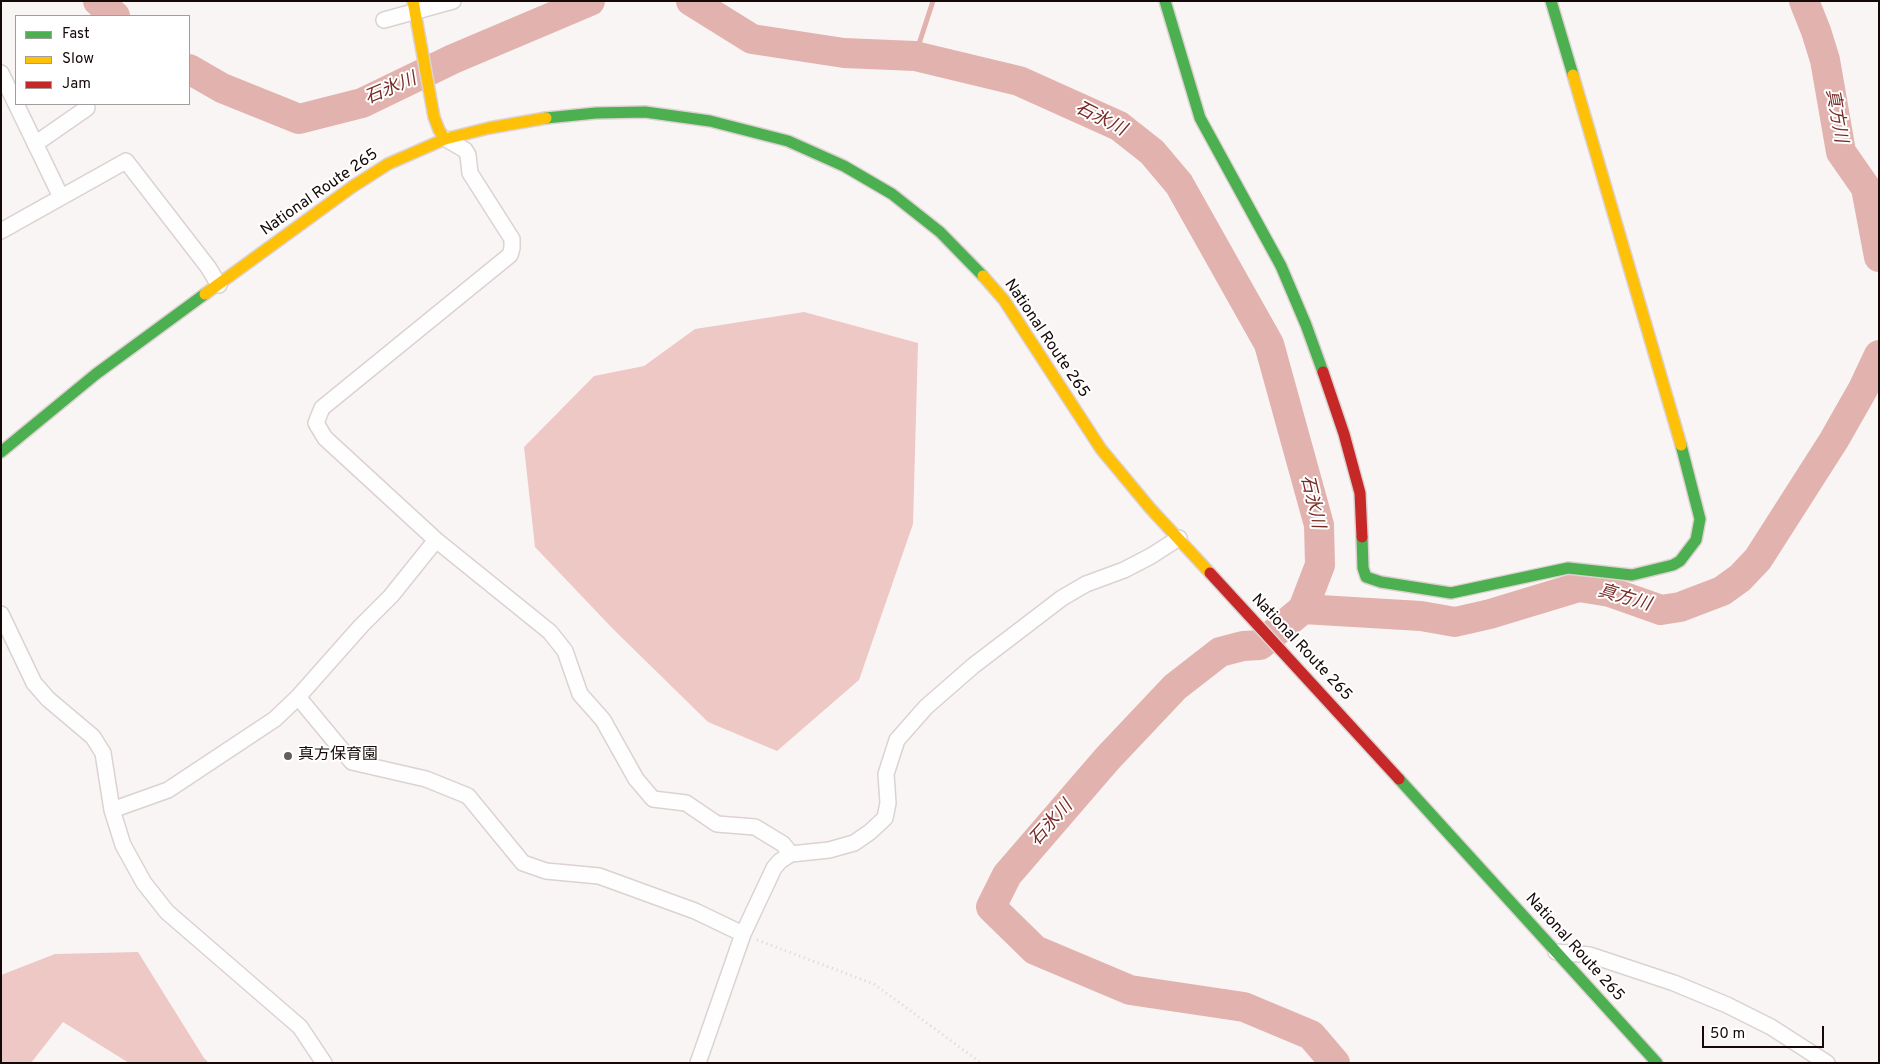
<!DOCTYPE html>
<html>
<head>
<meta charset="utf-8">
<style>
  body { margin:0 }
  #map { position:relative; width:1880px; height:1064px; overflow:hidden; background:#faf5f5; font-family:Overpass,sans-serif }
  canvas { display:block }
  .frame { position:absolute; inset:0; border:2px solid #150908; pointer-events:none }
  .legend { position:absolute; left:15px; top:15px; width:175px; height:90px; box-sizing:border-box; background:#fff; border:1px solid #a19d9c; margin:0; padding:6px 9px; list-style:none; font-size:15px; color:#150908 }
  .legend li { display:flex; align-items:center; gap:10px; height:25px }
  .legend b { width:25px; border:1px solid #a19d9c }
  .scale { position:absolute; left:1702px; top:1026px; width:122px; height:22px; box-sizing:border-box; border:2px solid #150908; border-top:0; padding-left:6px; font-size:15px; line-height:18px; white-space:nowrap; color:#150908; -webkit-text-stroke:4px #fff; paint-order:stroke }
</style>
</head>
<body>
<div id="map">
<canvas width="1880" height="1064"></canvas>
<div class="frame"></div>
<ul class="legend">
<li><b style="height:6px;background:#4caf50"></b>Fast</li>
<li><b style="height:6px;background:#ffc107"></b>Slow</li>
<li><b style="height:6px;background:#c62828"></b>Jam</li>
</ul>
<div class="scale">50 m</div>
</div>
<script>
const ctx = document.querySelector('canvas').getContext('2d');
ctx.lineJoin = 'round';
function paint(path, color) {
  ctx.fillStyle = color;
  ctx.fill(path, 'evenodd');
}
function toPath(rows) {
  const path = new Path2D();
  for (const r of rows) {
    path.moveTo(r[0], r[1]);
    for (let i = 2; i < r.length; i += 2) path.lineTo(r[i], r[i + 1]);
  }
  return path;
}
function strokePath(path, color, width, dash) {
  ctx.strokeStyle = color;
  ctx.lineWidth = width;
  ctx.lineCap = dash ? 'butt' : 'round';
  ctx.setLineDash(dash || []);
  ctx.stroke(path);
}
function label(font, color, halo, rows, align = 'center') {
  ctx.font = font + ' Overpass,"Noto Sans JP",sans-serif';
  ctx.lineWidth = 4;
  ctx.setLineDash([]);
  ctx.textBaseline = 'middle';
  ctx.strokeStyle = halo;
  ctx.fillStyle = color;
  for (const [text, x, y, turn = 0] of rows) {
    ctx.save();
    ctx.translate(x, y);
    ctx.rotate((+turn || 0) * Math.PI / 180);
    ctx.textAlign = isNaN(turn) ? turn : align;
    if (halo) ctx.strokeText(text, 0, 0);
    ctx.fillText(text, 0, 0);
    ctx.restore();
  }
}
paint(toPath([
  [804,312,918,343,913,524,859,680,777,751,708,722,613,629,535,547,524,447,594,376,644,366,695,329],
  [138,952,204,1058,209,1063,129,1063,63,1022,31,1063,1,1063,1,975,55,954]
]), '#eec8c4');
strokePath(toPath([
  [915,56,933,1]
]), '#e2b3ae', 5);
strokePath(toPath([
  [98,1,115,16],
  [691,1,752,39,844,53,915,56,1019,81,1119,126,1152,152,1179,184,1269,344,1319,525,1320,565,1303,609,1260,645,1243,646,1220,652,1175,687,1107,759,1007,875,991,907,1035,950,1130,990,1244,1007,1311,1035,1335,1063],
  [1804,1,1816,31,1825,60,1841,152,1866,188,1879,257],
  [189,69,222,88,299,119,362,103,453,59,590,1],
  [1303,609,1421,616,1455,622,1490,614,1579,587,1610,592,1661,610,1680,607,1722,591,1740,578,1758,559,1834,440,1863,389,1879,355]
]), '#e2b3ae', 30);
const street = toPath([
  [384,20,453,1],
  [1,73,61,197],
  [446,139,465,150,468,155,470,173,512,239,512,248,510,255,322,408,316,423,325,438,436,540,550,632,565,651,580,694,603,720,636,779,653,799,686,803,717,824,755,827,783,844,791,854],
  [35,144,87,108],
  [1,231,126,161,208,267,219,285],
  [1,614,34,683,48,699,93,737,103,753,112,810,123,845,144,883,167,912,300,1027,324,1063],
  [298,697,352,762,426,779,468,796,523,863,546,871,599,876,695,911,743,934],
  [112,810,168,790,275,719,298,697,361,626,391,596,436,540],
  [1556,952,1590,955,1674,983,1727,1005,1771,1027,1827,1063],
  [698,1063,743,934,774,868,780,861,791,854,829,850,854,843,870,832,885,818,888,803,886,774,897,740,926,707,973,666,1062,598,1086,584,1124,570,1151,556,1179,538]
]);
const fast = toPath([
  [1165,1,1200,118,1281,266,1306,325,1323,372],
  [1551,1,1573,75],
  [546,118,596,113,645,112,710,121,788,141,844,166,892,194,940,232,983,276],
  [1,452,96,374,205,294],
  [1362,537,1363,568,1366,577,1381,582,1451,593,1568,568,1632,575,1673,565,1680,561,1696,540,1700,519,1681,445],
  [1399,779,1657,1063]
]);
const slow = toPath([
  [413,1,434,117,439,130,445,139],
  [1573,75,1681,445],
  [983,276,1004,300,1101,449,1150,508,1210,573],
  [205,294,352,187,388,164,445,139,489,128,546,118]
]);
const jam = toPath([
  [1323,372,1344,434,1360,493,1362,537],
  [1210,573,1399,779]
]);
strokePath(street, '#dbd2d1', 18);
strokePath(fast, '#dbd2d1', 14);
strokePath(slow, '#dbd2d1', 14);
strokePath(jam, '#dbd2d1', 14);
strokePath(toPath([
  [757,940,874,984,981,1063]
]), '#d7d6d6', 3, [1, 4]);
strokePath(street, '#fefefe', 15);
strokePath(fast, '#4caf50', 11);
strokePath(slow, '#ffc107', 11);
strokePath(jam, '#c62828', 11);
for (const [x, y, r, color] of [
  [288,756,5,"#655c5b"]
]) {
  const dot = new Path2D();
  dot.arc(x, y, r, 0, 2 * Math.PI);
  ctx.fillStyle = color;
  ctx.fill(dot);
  strokePath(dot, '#fff', 2);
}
label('16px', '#150908', '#fff', [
  ["National Route 265",320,193,-35],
  ["National Route 265",1046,339,56],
  ["National Route 265",1301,648,47],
  ["National Route 265",1574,948,48]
]);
label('16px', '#150908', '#fff', [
  ["真方保育園",298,756]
], 'left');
label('italic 18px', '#782b26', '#fff', [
  ["石氷川",391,90,-23],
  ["真方川",1835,116,80],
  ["石氷川",1100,120,27],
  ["石氷川",1311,502,77],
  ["真方川",1624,599,16],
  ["石氷川",1052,824,-48]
]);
</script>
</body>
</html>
